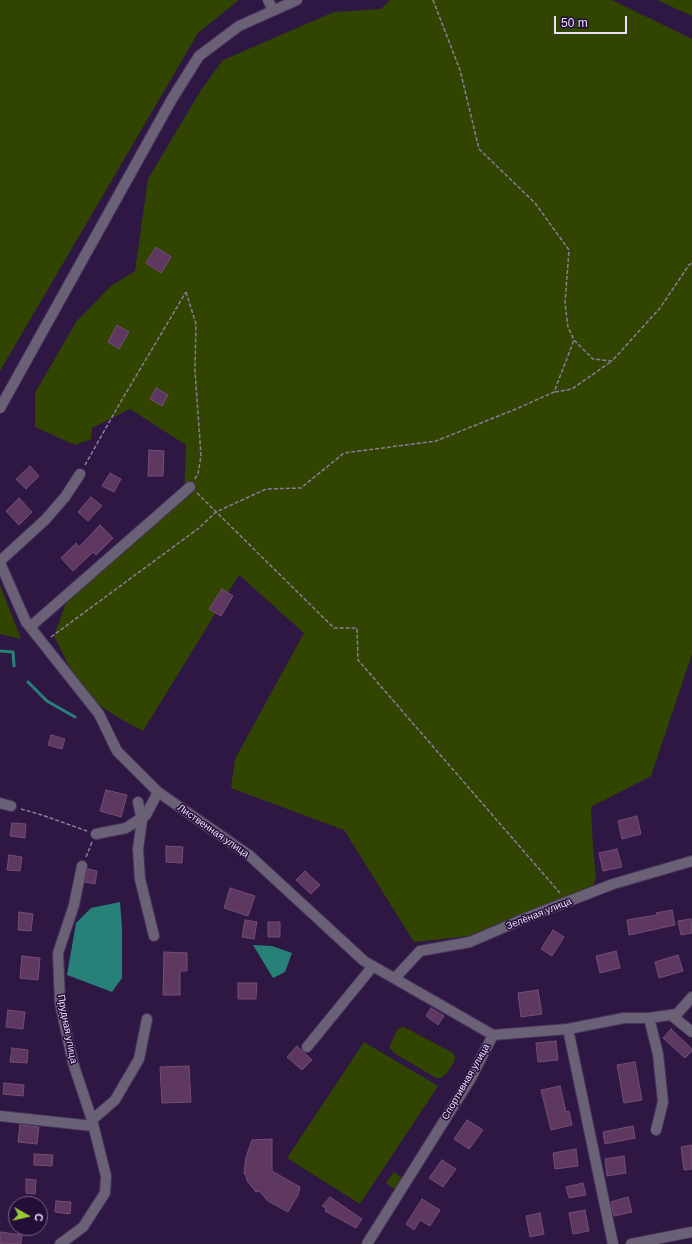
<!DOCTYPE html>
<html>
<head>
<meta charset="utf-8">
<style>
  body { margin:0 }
  #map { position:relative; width:692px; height:1244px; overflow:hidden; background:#2e1843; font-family:Arial,sans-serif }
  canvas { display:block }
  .north { position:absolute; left:8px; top:1196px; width:40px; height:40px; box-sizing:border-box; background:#240e38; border:1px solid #746286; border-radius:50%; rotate:98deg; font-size:11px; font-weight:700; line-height:16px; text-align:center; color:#ebdffb }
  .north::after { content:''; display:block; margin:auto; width:14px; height:18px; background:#9cca31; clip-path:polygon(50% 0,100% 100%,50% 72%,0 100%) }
  .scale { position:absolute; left:554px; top:16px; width:73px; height:18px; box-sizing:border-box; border:2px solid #ebdffb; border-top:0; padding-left:5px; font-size:12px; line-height:14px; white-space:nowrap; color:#ebdffb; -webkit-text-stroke:3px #240e38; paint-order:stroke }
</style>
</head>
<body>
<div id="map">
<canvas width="692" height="1244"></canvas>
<div class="north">С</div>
<div class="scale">50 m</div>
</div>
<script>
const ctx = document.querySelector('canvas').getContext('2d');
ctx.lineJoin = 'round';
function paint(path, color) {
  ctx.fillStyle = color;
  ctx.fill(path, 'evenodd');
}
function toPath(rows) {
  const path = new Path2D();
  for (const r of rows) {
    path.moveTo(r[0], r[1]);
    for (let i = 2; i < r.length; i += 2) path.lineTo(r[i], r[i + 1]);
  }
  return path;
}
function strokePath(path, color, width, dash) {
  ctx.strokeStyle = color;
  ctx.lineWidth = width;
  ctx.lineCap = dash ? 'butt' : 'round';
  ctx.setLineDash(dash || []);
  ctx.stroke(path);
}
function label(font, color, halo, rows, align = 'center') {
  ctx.font = font + ' Arial,sans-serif';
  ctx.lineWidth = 3;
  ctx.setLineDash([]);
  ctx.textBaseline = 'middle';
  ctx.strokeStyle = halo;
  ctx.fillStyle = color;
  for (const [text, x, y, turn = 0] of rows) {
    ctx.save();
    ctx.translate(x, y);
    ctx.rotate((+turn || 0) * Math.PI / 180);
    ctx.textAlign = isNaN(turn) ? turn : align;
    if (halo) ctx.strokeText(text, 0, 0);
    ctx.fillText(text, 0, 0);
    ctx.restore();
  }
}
paint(toPath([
  [0,0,239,0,198,33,0,371],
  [390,0,612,0,692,39,692,654,651,776,591,807,593,849,596,879,586,897,554,904,511,918,469,936,414,942,344,830,231,788,235,759,304,633,239,575,143,731,117,717,83,694,54,636,67,600,184,497,186,445,130,409,92,428,91,439,75,445,35,427,35,393,76,322,111,286,135,271,148,179,201,90,223,60,334,12,381,9],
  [657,0,692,0,692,16],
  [0,585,21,639,0,634],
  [404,1027,453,1053,455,1057,454,1062,446,1074,441,1078,436,1078,394,1053,389,1047,396,1032,399,1028],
  [364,1042,438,1086,360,1204,287,1158],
  [394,1172,402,1178,395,1189,386,1183]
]), '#324500');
paint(toPath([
  [120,902,122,928,122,978,112,992,67,975,76,923,91,908],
  [253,945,272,946,292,953,285,972,273,978]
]), '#288178');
strokePath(toPath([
  [0,651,13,652,14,666],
  [28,682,47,701,75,717]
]), '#288178', 3);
const building = toPath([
  [156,247,171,257,161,273,146,263,156,247],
  [117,325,129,332,119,349,108,342,117,325],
  [156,388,168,395,162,406,150,399,156,388],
  [149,450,164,451,163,476,148,476,149,450],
  [30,466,39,476,26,489,16,479,30,466],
  [110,473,121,479,114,492,102,486,110,473],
  [91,497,102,506,88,521,78,512,91,497],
  [19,498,32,512,19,525,6,511,19,498],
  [100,525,113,538,96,555,93,552,73,571,61,558,76,543,79,547,100,525],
  [222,589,233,596,221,616,209,609,222,589],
  [51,735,65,739,62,749,48,745,51,735],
  [106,790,127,795,121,817,100,811,106,790],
  [637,816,641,834,622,839,618,821,637,816],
  [12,823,26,824,25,838,10,836,12,823],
  [166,846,183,847,182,863,166,862,166,846],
  [617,849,622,867,603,871,599,853,617,849],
  [9,855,22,857,20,871,7,870,9,855],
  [88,869,97,871,95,884,85,882,88,869],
  [305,871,320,885,311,894,296,880,305,871],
  [230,888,255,896,248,916,224,908,230,888],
  [672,910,675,925,629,935,627,920,657,915,656,913,672,910],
  [19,912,33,914,31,931,18,930,19,912],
  [691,919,692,933,681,935,678,921,691,919],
  [245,920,257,922,254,939,242,937,245,920],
  [268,922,280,922,280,937,268,937,268,922],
  [553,930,564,937,552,956,541,949,553,930],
  [616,951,620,968,600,973,596,956,616,951],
  [164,952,187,953,187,971,180,971,180,995,163,995,164,952],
  [678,955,683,971,659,978,655,962,678,955],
  [22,956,40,958,38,980,20,978,22,956],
  [238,983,257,983,256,999,238,999,238,983],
  [538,990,542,1014,521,1017,518,993,538,990],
  [431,1008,444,1016,438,1025,426,1016,431,1008],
  [8,1010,25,1012,23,1029,6,1027,8,1010],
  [671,1029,692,1049,692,1051,685,1058,663,1038,671,1029],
  [556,1041,558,1060,538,1062,536,1043,556,1041],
  [297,1046,312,1060,302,1070,287,1057,297,1046],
  [12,1048,28,1050,27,1063,10,1062,12,1048],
  [635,1062,642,1100,624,1103,617,1065,635,1062],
  [189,1066,191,1102,162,1103,160,1067,189,1066],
  [4,1083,24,1085,23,1096,3,1094,4,1083],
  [560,1086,566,1112,569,1111,572,1125,551,1130,541,1090,560,1086],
  [467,1120,483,1130,469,1149,454,1139,467,1120],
  [20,1125,39,1127,37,1144,18,1142,20,1125],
  [633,1126,635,1138,605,1144,603,1132,633,1126],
  [272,1139,272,1171,300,1187,298,1195,288,1212,268,1201,259,1191,256,1192,247,1181,246,1175,244,1174,246,1157,252,1140,272,1139],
  [692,1145,692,1169,684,1170,681,1147,692,1145],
  [576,1149,578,1166,555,1169,553,1153,576,1149],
  [34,1154,53,1155,52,1166,34,1165,34,1154],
  [624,1156,626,1173,607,1176,605,1159,624,1156],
  [442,1160,456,1169,443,1187,429,1178,442,1160],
  [26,1179,36,1180,35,1194,26,1193,26,1179],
  [583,1183,586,1195,569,1198,566,1187,583,1183],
  [330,1197,362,1219,356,1228,325,1211,326,1208,322,1206,330,1197],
  [628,1197,632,1212,614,1216,611,1202,628,1197],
  [422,1199,440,1210,430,1226,420,1220,414,1230,406,1224,422,1199],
  [56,1201,71,1202,70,1214,55,1212,56,1201],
  [585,1210,589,1231,573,1234,569,1213,585,1210],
  [540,1213,544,1234,530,1237,526,1216,540,1213],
  [0,1232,22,1235,21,1244,0,1244,0,1232]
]);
paint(building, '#5e3860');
strokePath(building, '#744d75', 1);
const minor = toPath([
  [268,0,273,10],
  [0,408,172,99,199,56,239,26,297,0],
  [0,561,45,520,65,497,80,474],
  [0,563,26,622,99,714,117,751,158,792,249,855,364,961,493,1035],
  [30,627,190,487],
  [138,802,142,820,138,849,140,879,154,936],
  [0,803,11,806],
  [96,834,126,828,146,815,158,792],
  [395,978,420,951,470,942,528,917,613,884,692,861],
  [671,1015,692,1032],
  [649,1018,658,1054,663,1102,656,1130],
  [568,1029,613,1244],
  [307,1047,373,966],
  [0,1116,93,1126],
  [92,1120,115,1100,139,1059,147,1019],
  [60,1244,83,1227,105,1193,106,1176,92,1120,73,1063,60,1003,58,953,74,905,82,866],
  [367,1244,471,1078,493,1035,568,1029,624,1018,649,1018,677,1014,692,997],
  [631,1244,692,1232]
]);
strokePath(minor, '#48345d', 12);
strokePath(toPath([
  [433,0,460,70,479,149,535,203,569,250,565,303,568,327,574,340,593,359,612,361,660,308,689,265,692,263],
  [186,292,196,324,195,371,201,456,198,474,194,480],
  [555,392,572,389,612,361],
  [85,465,120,403,186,292],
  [197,493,334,628,357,628,358,660,560,893],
  [51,637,199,528,216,512,266,489,301,488,344,453,436,441,516,409,554,392,574,340],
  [21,809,42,815,87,831],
  [86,857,92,842]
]), '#8c7b9f', 1.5, [4, 2]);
strokePath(minor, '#6b6177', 10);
label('10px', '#ebdffb', '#240e38', [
  ["Лиственная улица",213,831,35],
  ["Зелёная улица",539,914,-22],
  ["Прудная улица",67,1029,79],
  ["Спортивная улица",466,1082,-60]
]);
</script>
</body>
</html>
